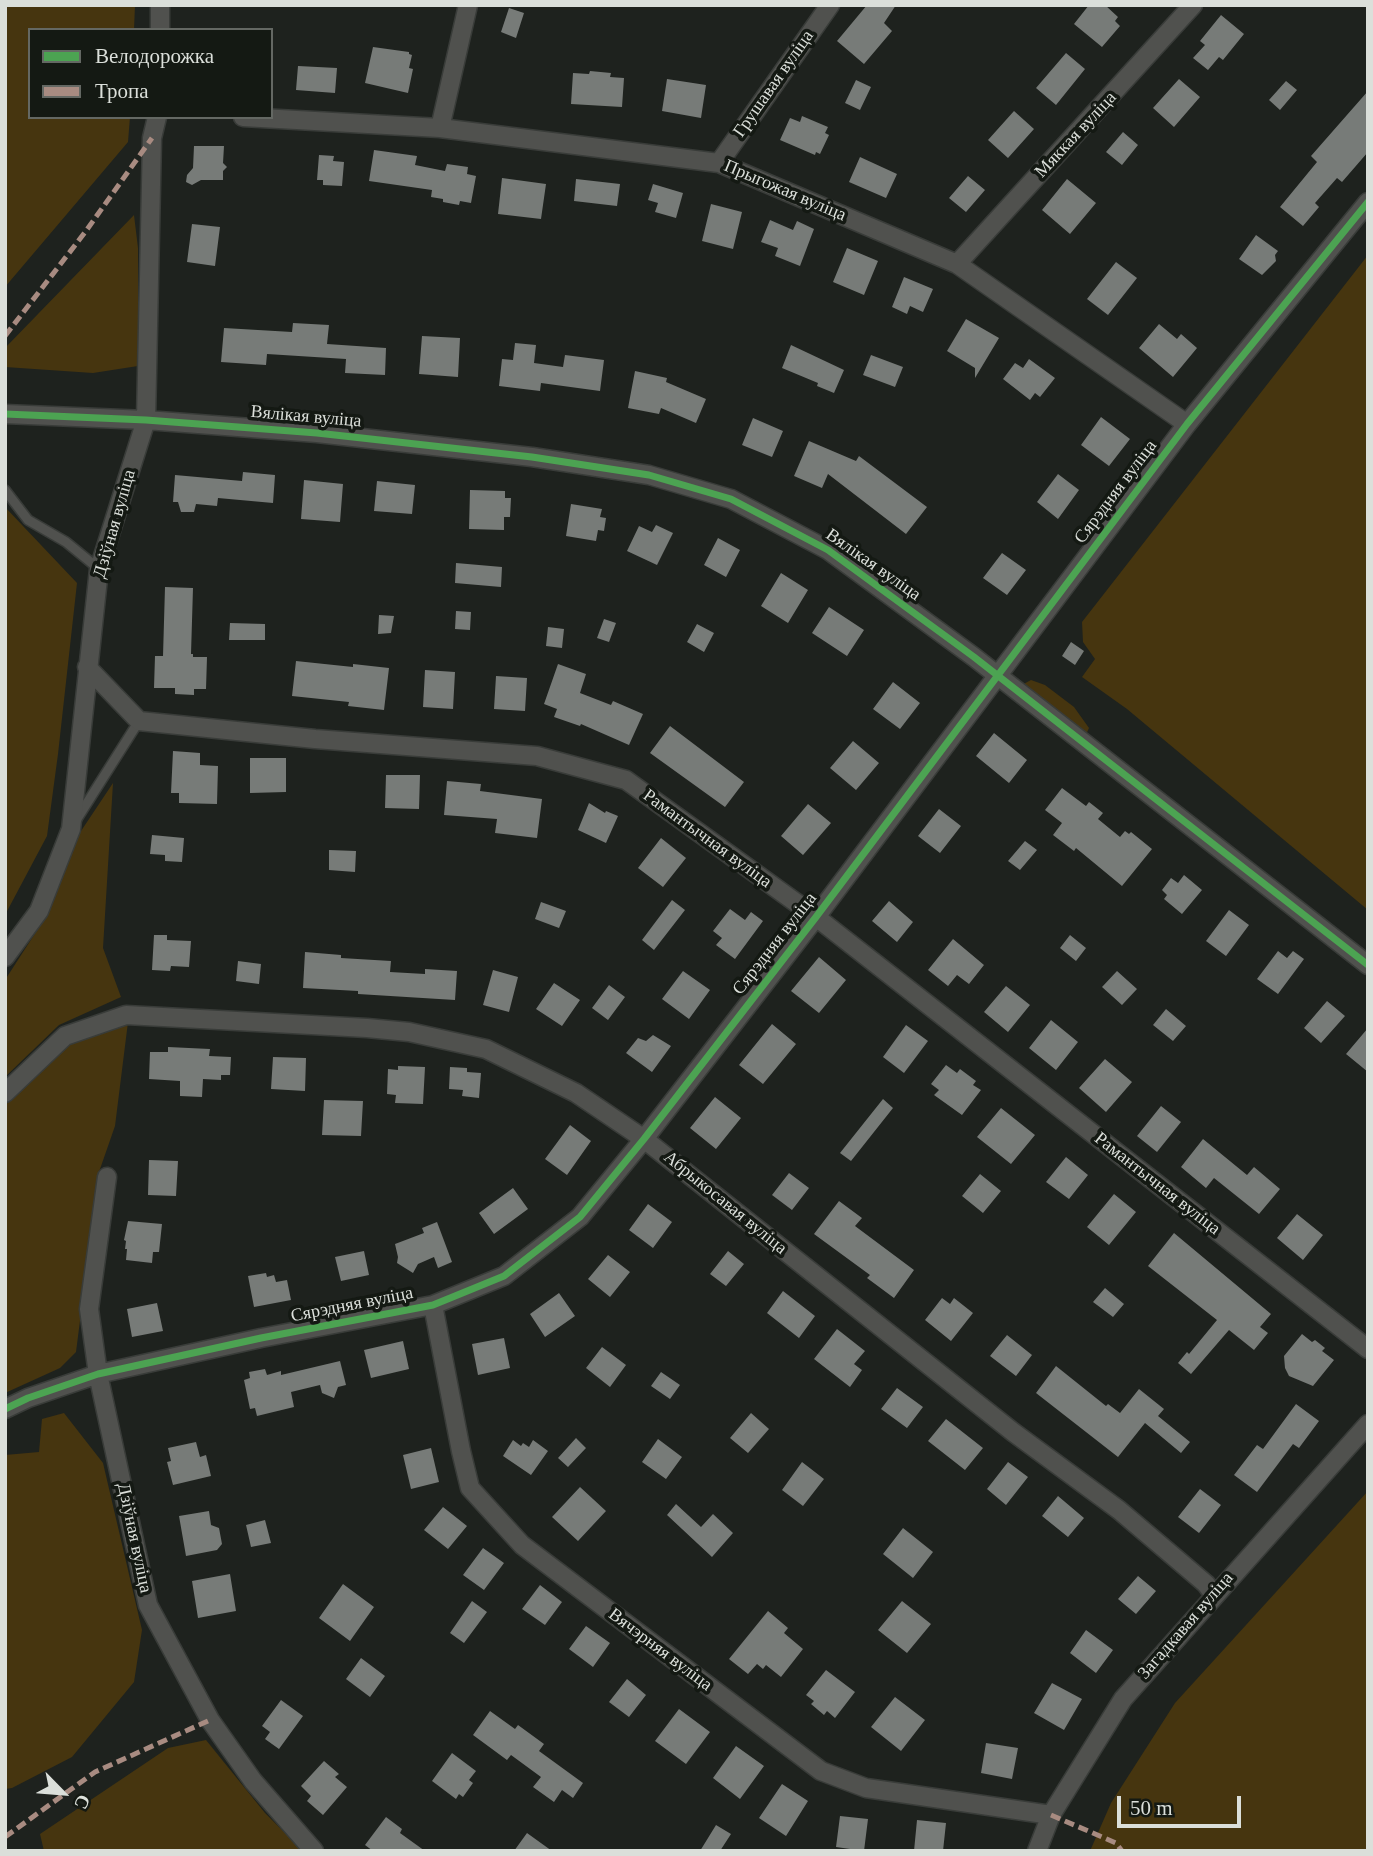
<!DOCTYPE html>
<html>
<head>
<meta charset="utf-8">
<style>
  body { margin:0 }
  #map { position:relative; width:1373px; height:1856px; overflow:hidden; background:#1e221e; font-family:"Times New Roman",serif }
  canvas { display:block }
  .frame { position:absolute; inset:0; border:7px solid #dbdfda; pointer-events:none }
  .legend { position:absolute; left:28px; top:28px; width:245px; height:91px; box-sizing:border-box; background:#141913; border:2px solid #646863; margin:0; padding:9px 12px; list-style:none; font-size:21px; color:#dbdfda }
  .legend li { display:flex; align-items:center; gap:14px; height:35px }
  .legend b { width:35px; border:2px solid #646863 }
  .north { position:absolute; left:28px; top:1758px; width:70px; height:70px; -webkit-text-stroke:5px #141913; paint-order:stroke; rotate:115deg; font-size:19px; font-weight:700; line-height:28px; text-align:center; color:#dbdfda }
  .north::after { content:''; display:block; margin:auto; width:24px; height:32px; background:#dbdfda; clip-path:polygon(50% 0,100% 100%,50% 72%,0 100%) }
  .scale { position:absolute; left:1117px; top:1796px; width:124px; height:32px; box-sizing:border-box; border:4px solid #dbdfda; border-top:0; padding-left:9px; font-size:21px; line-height:24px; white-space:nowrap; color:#dbdfda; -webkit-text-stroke:5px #141913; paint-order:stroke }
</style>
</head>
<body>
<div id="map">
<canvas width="1373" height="1856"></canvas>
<div class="frame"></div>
<ul class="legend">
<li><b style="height:9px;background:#4ca352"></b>Велодорожка</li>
<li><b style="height:9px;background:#a88b81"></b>Тропа</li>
</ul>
<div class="north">С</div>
<div class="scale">50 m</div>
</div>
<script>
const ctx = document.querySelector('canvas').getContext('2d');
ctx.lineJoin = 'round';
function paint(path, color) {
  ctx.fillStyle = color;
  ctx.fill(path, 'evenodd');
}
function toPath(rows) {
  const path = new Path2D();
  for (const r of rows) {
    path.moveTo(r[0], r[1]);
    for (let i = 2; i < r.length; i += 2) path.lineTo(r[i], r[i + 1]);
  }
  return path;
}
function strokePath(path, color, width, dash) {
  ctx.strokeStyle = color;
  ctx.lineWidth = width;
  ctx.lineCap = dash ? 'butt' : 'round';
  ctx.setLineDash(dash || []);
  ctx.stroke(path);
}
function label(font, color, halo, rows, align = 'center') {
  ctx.font = font + ' "Times New Roman",serif';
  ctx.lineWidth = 7;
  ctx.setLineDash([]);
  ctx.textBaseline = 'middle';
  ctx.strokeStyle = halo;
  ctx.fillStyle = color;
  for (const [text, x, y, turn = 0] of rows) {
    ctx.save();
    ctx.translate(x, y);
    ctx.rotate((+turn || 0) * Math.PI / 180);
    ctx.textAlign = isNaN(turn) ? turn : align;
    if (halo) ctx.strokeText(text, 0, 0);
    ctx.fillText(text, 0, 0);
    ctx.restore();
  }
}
paint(toPath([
  [5,5,135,5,134,30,30,30,30,117,130,117,128,142,5,287],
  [134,215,138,248,138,366,93,373,5,367,5,348],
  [1368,255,1368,910,1127,709,1082,677,1095,659,1083,642,1082,622],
  [5,507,77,583,58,754,47,836,5,915],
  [1031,680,1045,685,1074,707,1089,728,1083,741,1020,686],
  [113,783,103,948,121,997,59,1025,5,1077,5,980,43,921,79,834],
  [128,1022,115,1126,99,1172,76,1352,60,1368,5,1393,5,1103,72,1040],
  [64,1413,103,1463,142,1630,134,1682,72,1757,12,1788,5,1789,5,1455,39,1452,42,1419],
  [1368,1491,1368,1851,1090,1851,1111,1803,1175,1703],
  [206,1740,265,1813,303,1851,44,1851,40,1834,168,1748]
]), '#46350f');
paint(toPath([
  [867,5,896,5,884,23,892,31,864,64,837,41],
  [1089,5,1105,5,1118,17,1115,21,1120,26,1102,47,1074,24],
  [509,8,524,13,516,38,501,32],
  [1221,15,1244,34,1223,60,1219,57,1208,70,1193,58,1205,45,1200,41],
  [373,47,409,52,409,54,412,55,409,68,413,69,408,93,365,83],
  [1066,53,1085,69,1056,105,1036,88],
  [298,66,337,68,335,93,296,90],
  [590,71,611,73,610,77,624,78,622,107,571,104,573,73,589,74],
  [667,79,706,85,701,118,662,111],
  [1179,79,1200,97,1174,127,1153,108],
  [856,80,871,87,860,110,845,103],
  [1286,81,1297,90,1280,110,1269,100],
  [1368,91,1368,152,1342,182,1337,178,1315,203,1319,207,1303,226,1280,207,1317,162,1311,156],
  [1014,111,1034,129,1008,158,988,140],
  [802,116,828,127,825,133,829,135,820,154,816,152,815,155,780,140,790,118,800,122],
  [1123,132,1138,145,1122,165,1106,152],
  [194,146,224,146,223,163,227,167,223,171,223,180,201,180,192,185,186,182,187,175,193,168],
  [374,150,417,156,415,165,445,171,447,164,468,167,467,174,476,176,471,203,460,201,459,205,443,202,443,199,431,197,432,190,369,181],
  [319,155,334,156,333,161,344,162,342,186,323,185,323,180,317,180],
  [860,157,897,174,886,198,849,182],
  [968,176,985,190,966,212,949,198],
  [502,178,546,184,541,219,498,214],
  [576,179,620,184,617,206,574,201],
  [1067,179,1096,203,1070,234,1042,210],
  [653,184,683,193,676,218,655,212,658,203,648,200],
  [711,204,742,212,733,249,702,241],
  [770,220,793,230,797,221,814,229,800,266,775,256,778,248,761,242],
  [192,224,220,227,215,266,187,262],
  [1256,235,1278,251,1275,255,1276,261,1262,275,1239,259],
  [847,248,878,261,864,295,833,282],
  [1116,262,1137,278,1108,315,1087,299],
  [904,277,933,289,923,312,910,306,907,314,892,307],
  [966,319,999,338,975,378,975,368,947,351],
  [293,323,329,325,327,344,386,348,385,375,345,373,346,359,267,354,266,365,221,362,224,328,292,332],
  [1159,324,1177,339,1181,334,1197,348,1173,377,1139,348],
  [422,336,460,338,458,377,419,374],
  [515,343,536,345,534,363,563,367,565,355,604,360,600,391,541,383,540,391,499,386,502,359,513,360],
  [791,345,844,370,834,393,817,386,818,383,782,368],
  [871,355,903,367,895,387,863,375],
  [1029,359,1055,378,1040,397,1035,393,1030,400,1003,379,1015,363,1023,368],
  [635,371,667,378,666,382,706,399,696,423,661,408,659,414,628,408],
  [1101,417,1130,439,1109,466,1081,445],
  [753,418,783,431,772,457,742,445],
  [809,441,856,461,859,456,927,507,906,534,828,474,822,488,794,476],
  [243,472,275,475,273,503,218,498,217,506,196,504,194,512,181,512,178,502,173,502,175,475,242,481],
  [1058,474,1079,490,1058,519,1037,502],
  [304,480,343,484,340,522,301,519],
  [377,481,415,485,412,514,374,511],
  [470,490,505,491,505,498,511,498,510,517,504,517,504,530,469,529],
  [571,504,602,509,600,517,606,518,604,531,598,530,596,541,566,536],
  [656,525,673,533,657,565,627,551,639,526,652,532],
  [718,538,740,550,726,577,704,565],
  [1002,553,1026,570,1007,595,983,578],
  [456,563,502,567,501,587,455,583],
  [781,573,808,590,788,623,761,606],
  [165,587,193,588,191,654,193,654,193,657,207,657,206,689,194,689,194,695,175,694,175,688,154,688,155,656,163,656],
  [829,607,864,630,847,656,812,633],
  [456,611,471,612,470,630,455,629],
  [379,615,394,616,391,633,378,634],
  [604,619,616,623,609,642,597,638],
  [230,623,265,624,265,640,229,640],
  [697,624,714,633,704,652,687,642],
  [548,627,564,629,562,648,546,646],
  [1071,642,1084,651,1075,665,1062,656],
  [296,661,353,667,353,664,389,668,384,710,348,706,349,702,292,696],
  [558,664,586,674,580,693,611,705,613,701,643,714,629,745,581,724,580,726,554,717,557,709,544,704],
  [425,670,455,672,453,709,423,707],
  [496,676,527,678,525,711,494,709],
  [893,682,920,703,900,729,873,709],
  [670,726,744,782,725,807,650,753],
  [994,733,1027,760,1009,783,976,756],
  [853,741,879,763,856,790,830,768],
  [173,751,200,753,200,765,218,766,217,804,179,803,179,793,171,793],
  [250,758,286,758,286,792,250,793],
  [386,775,420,775,419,809,385,808],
  [447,781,481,784,480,791,542,799,537,838,495,833,497,819,444,815],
  [1062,788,1086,806,1089,802,1103,813,1098,819,1120,837,1125,831,1129,834,1131,832,1152,849,1122,886,1076,848,1074,851,1053,835,1062,823,1045,810],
  [589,803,605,813,606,811,618,816,606,843,578,830],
  [808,804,831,823,803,855,781,836],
  [939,809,961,826,940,853,918,836],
  [152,835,184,838,182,862,165,861,165,855,150,854],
  [661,838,686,858,663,887,638,868],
  [1025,841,1037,850,1020,870,1008,861],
  [329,850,356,851,355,872,329,870],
  [1184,875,1202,890,1182,914,1164,899,1167,895,1162,890,1171,878,1178,883],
  [672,900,685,910,654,950,642,940],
  [889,901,913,922,897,942,872,921],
  [541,902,566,911,559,928,535,919],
  [730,909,745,920,751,912,763,921,735,959,716,945,722,938,713,931],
  [1229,910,1249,925,1226,956,1206,941],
  [154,935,167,935,167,940,191,941,189,967,171,966,170,971,152,970],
  [1070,935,1086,948,1076,961,1060,948],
  [953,939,984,965,969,984,957,975,948,986,928,970],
  [1278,951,1287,958,1293,951,1304,959,1278,994,1257,979],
  [305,952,341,955,341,958,391,961,390,972,425,974,425,969,457,971,455,1000,358,994,358,991,303,988],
  [819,957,846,980,819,1013,791,991],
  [238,961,261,964,259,984,236,981],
  [493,970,518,977,509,1012,483,1005],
  [683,971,710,990,689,1019,662,999],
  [1117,971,1137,989,1122,1005,1102,987],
  [554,983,580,1000,562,1026,536,1009],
  [609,985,625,997,608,1020,592,1008],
  [1006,986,1030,1005,1008,1032,984,1012],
  [1327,1001,1345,1016,1321,1043,1304,1028],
  [1166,1009,1186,1026,1173,1041,1153,1025],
  [1051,1020,1078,1042,1056,1070,1029,1048],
  [772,1024,796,1044,763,1084,739,1065],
  [906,1025,928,1041,904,1073,883,1057],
  [1368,1028,1368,1072,1346,1054],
  [653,1035,671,1046,652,1072,626,1053,638,1038,646,1041],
  [168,1047,210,1049,209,1056,231,1057,230,1075,221,1075,221,1080,203,1079,202,1097,180,1096,180,1081,149,1079,150,1052,168,1052],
  [273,1057,306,1058,305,1091,271,1089],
  [1105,1059,1132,1082,1106,1112,1079,1088],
  [946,1065,957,1073,960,1069,976,1081,973,1085,981,1090,962,1115,934,1095,939,1090,931,1084],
  [398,1066,425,1067,423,1104,395,1103,396,1095,387,1094,388,1069,398,1070],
  [450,1067,467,1068,467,1072,481,1073,479,1098,462,1096,463,1090,449,1089],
  [715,1097,741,1118,716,1149,690,1128],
  [883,1099,893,1108,851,1161,840,1153],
  [324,1100,363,1101,361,1136,322,1135],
  [1161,1106,1181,1122,1157,1152,1137,1136],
  [1001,1108,1035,1135,1011,1164,977,1137],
  [570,1125,591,1141,567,1175,545,1159],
  [1203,1139,1247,1175,1254,1167,1280,1189,1259,1214,1214,1178,1206,1188,1181,1167],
  [1066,1157,1088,1175,1069,1199,1046,1182],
  [149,1160,178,1161,176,1196,148,1195],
  [789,1173,809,1188,792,1210,772,1195],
  [980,1174,1001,1191,983,1213,962,1196],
  [513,1188,528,1209,494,1234,479,1213],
  [1114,1194,1136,1212,1109,1245,1087,1227],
  [839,1201,862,1218,855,1226,914,1270,894,1298,867,1278,870,1275,814,1234],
  [648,1204,672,1222,653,1248,629,1230],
  [1297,1214,1323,1235,1303,1260,1277,1238],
  [128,1221,162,1224,159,1252,153,1252,152,1263,126,1260,127,1249,125,1249,126,1241,124,1240],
  [437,1222,452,1262,438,1268,434,1257,418,1264,413,1273,397,1263,398,1257,395,1244,424,1233,422,1228],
  [1174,1233,1271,1314,1260,1327,1268,1333,1254,1350,1229,1330,1191,1374,1178,1363,1187,1352,1189,1354,1217,1320,1148,1266],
  [364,1251,369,1275,341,1281,335,1257],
  [728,1251,744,1264,726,1286,710,1274],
  [608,1255,630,1272,610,1297,588,1279],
  [266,1273,267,1277,274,1275,276,1282,287,1280,291,1300,254,1307,248,1276],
  [1105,1288,1124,1304,1113,1317,1093,1302],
  [783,1291,815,1316,799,1338,767,1313],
  [559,1293,575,1316,545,1337,530,1314],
  [942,1298,950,1304,954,1298,973,1313,951,1341,925,1320],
  [157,1303,163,1331,132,1337,127,1309],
  [837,1329,865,1351,854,1364,862,1370,850,1387,814,1359],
  [1302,1334,1312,1342,1315,1340,1325,1348,1322,1351,1334,1360,1313,1386,1289,1376,1285,1368,1284,1356],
  [1007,1335,1032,1355,1016,1376,990,1356],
  [504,1338,510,1368,478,1375,472,1344],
  [403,1341,409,1369,371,1378,364,1350],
  [602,1347,626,1365,610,1387,586,1368],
  [340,1361,346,1385,338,1387,334,1398,322,1393,320,1385,291,1392,294,1407,257,1416,255,1408,250,1409,244,1380,250,1378,249,1372,265,1369,267,1375,281,1371,281,1375],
  [1056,1366,1106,1406,1108,1404,1120,1413,1139,1389,1164,1409,1158,1416,1190,1442,1181,1453,1145,1423,1118,1457,1036,1393],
  [661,1372,680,1385,670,1399,651,1386],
  [897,1388,923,1407,907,1428,881,1409],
  [1296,1404,1319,1421,1299,1448,1293,1444,1257,1492,1234,1475,1257,1445,1263,1449],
  [751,1413,769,1429,748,1453,730,1438],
  [946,1419,983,1448,965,1470,928,1441],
  [576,1438,586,1448,568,1467,558,1458],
  [658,1439,682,1457,666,1479,642,1462],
  [513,1440,521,1446,523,1443,529,1447,533,1440,548,1451,531,1475,503,1456],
  [196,1442,200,1457,206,1455,211,1476,173,1485,167,1462,171,1461,168,1448],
  [431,1448,439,1482,411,1489,403,1455],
  [802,1462,824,1479,803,1506,782,1490],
  [1008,1462,1028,1477,1006,1505,987,1489],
  [580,1487,606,1511,578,1541,552,1517],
  [1200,1489,1221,1505,1199,1533,1178,1517],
  [1058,1496,1084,1518,1068,1537,1042,1516],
  [676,1504,701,1527,713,1514,733,1533,712,1557,667,1515],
  [443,1507,467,1526,448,1549,424,1530],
  [209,1511,211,1525,219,1528,222,1544,217,1550,186,1556,179,1516],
  [265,1520,271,1543,251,1547,246,1525],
  [903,1528,933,1552,913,1578,883,1554],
  [483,1548,504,1563,484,1590,463,1575],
  [230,1574,236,1611,198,1618,192,1581],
  [1138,1576,1156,1591,1136,1614,1118,1599],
  [343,1584,374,1607,350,1641,319,1618],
  [540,1585,562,1602,545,1625,522,1609],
  [472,1601,487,1612,464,1643,450,1633],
  [902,1601,931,1624,907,1653,878,1630],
  [768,1611,788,1628,784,1633,803,1649,781,1677,766,1665,763,1669,757,1664,748,1674,729,1659],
  [586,1626,610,1643,593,1667,569,1649],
  [1086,1630,1113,1650,1096,1673,1070,1653],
  [361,1658,385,1676,370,1697,346,1679],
  [826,1670,855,1692,835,1718,827,1711,824,1715,811,1704,814,1701,806,1695],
  [627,1679,646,1695,629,1717,609,1702],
  [1052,1683,1082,1699,1064,1730,1034,1713],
  [895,1697,925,1720,901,1751,871,1727],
  [281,1700,303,1716,279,1749,265,1739,270,1732,262,1726],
  [679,1709,710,1732,686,1764,655,1741],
  [490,1711,515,1729,518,1725,544,1744,539,1751,583,1783,573,1798,562,1790,554,1802,533,1787,541,1777,511,1755,507,1760,473,1735],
  [986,1743,1018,1748,1012,1779,981,1773],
  [736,1746,764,1766,740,1799,713,1778],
  [452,1753,476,1771,469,1780,473,1783,463,1797,459,1794,456,1799,432,1781],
  [324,1761,339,1774,335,1777,347,1787,323,1815,307,1801,311,1796,301,1786],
  [782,1784,808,1801,786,1836,759,1818],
  [840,1816,868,1819,864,1851,836,1847],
  [386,1817,402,1829,400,1833,425,1851,373,1851,365,1845],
  [917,1820,946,1823,943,1851,914,1851],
  [716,1825,731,1834,720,1851,700,1851],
  [527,1833,552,1851,514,1851]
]), '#777b78');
const lane = toPath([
  [5,490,28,520,66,542,99,569],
  [75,822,139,721]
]);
const street = toPath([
  [160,30,160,5],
  [243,117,440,128,719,163,957,264,1187,424],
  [440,128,468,5],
  [719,163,830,5],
  [957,264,1193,5],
  [5,414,146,420,317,433,532,457,649,475,731,499,828,550,974,657,1368,965],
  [87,667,139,721,315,739,537,756,626,780,816,917,1368,1349],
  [5,957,39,911,71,829,99,569,146,420,152,138,157,117],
  [5,1093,65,1036,126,1015,367,1028,409,1032,486,1049,576,1093,644,1139,1013,1432,1119,1510,1206,1584,1214,1595],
  [107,1177,89,1309,98,1374,148,1605,210,1720,253,1781,314,1851],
  [433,1305,461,1451,470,1488,522,1545,821,1771,866,1788,1051,1815],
  [5,1409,28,1398,98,1374,261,1338,433,1305,504,1276,580,1217,644,1139,816,917,1187,424,1368,202],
  [1037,1851,1051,1815,1123,1699,1368,1424]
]);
strokePath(lane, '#393c39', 12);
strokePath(street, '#393c39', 21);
strokePath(lane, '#50514e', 9);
strokePath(street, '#50514e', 18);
strokePath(toPath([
  [5,336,86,231,152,138],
  [1051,1815,1116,1843,1122,1851],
  [5,1837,95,1772,210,1720]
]), '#a88b81', 5, [10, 5]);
strokePath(toPath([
  [5,414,146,420,317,433,532,457,649,475,731,499,828,550,974,657,1368,965],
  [5,1409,28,1398,98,1374,261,1338,433,1305,504,1276,580,1217,644,1139,816,917,1187,424,1368,202]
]), '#4ca352', 7);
label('18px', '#dbdfda', '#141913', [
  ["Грушавая вуліца",774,84,-55],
  ["Мяккая вуліца",1076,135,-47],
  ["Прыгожая вуліца",785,191,23],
  ["Вялікая вуліца",306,417,5],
  ["Сярэдняя вуліца",1116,492,-53],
  ["Дзіўная вуліца",115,524,-74],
  ["Вялікая вуліца",873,565,35],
  ["Рамантычная вуліца",707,839,36],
  ["Сярэдняя вуліца",775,944,-52],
  ["Рамантычная вуліца",1157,1184,38],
  ["Абрыкосавая вуліца",725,1203,39],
  ["Сярэдняя вуліца",352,1305,-11],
  ["Дзіўная вуліца",134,1538,78],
  ["Загадкавая вуліца",1186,1626,-49],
  ["Вячэрняя вуліца",660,1650,37]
]);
</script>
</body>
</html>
